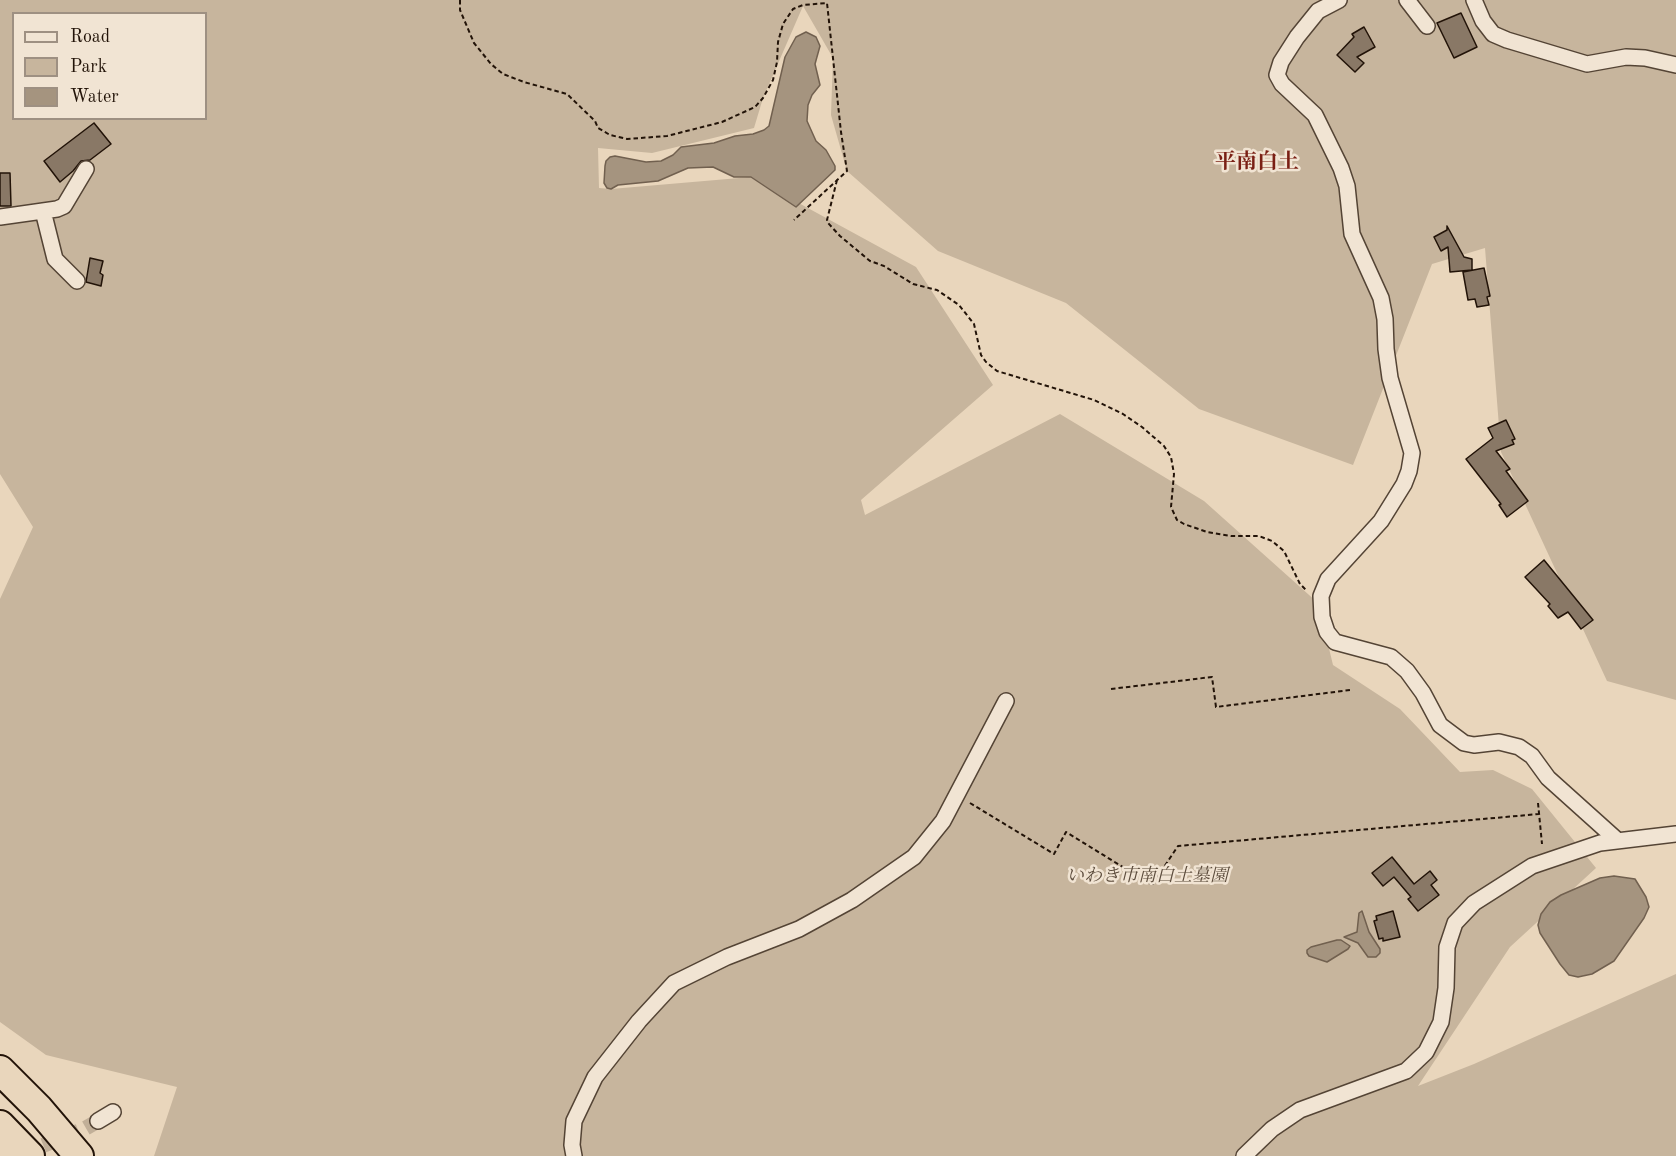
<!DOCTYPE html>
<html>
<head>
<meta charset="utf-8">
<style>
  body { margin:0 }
  #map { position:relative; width:1676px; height:1156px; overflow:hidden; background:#e9d6bc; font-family:"Old Standard TT",serif }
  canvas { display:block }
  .legend { position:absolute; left:12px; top:12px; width:195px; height:108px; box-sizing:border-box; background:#f1e4d3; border:2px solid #9e9082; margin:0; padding:8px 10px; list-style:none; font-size:18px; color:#221308 }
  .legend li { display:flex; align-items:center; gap:12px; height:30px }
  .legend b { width:30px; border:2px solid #9e9082 }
</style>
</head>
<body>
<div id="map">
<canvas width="1676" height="1156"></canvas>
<ul class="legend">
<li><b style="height:8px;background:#f1e4d3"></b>Road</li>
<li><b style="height:16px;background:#c7b59d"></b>Park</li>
<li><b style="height:16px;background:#a5947f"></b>Water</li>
</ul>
</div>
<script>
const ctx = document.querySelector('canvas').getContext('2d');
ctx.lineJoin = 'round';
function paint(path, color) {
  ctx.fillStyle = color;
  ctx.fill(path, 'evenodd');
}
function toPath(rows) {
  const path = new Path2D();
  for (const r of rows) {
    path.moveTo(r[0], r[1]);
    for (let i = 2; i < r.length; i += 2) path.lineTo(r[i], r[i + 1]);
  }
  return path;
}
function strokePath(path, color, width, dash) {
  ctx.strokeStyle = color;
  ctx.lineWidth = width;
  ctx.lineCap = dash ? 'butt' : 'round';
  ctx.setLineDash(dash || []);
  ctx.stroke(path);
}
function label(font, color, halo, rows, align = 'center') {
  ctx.font = font + ' "Old Standard TT","Noto Serif JP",serif';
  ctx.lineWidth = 5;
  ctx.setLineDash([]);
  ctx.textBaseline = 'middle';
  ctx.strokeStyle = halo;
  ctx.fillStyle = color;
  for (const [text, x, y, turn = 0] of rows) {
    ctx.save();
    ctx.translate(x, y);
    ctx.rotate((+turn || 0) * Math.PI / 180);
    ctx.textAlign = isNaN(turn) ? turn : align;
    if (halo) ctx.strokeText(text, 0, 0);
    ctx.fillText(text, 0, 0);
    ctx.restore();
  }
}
paint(toPath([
  [0,0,1676,0,1676,700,1607,681,1501,452,1485,248,1432,264,1353,465,1199,409,1066,303,938,251,847,171,831,115,833,58,803,6,763,98,754,128,652,153,598,148,599,188,611,189,751,177,916,267,993,385,861,500,865,515,1060,414,1204,501,1318,603,1333,665,1400,709,1460,772,1493,770,1532,789,1596,868,1510,947,1418,1086,1474,1064,1676,974,1676,1156,154,1156,177,1087,46,1055,0,1022,0,599,33,527,0,474],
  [14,14,206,14,206,118,14,118]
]), '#c7b59d');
const water = toPath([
  [806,32,816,37,820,46,815,64,820,85,812,95,808,105,807,121,816,141,826,150,835,166,835,170,796,207,751,177,734,177,713,167,688,168,658,181,618,185,611,189,607,188,604,183,605,166,606,161,610,157,615,156,646,162,661,161,673,155,681,147,714,143,735,136,753,134,764,130,769,126,785,57,796,37,806,32],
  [1614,876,1635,879,1646,897,1649,907,1644,918,1614,961,1592,974,1578,977,1569,975,1560,964,1540,933,1538,925,1541,914,1550,902,1561,895,1600,878,1614,876],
  [1362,911,1369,932,1380,949,1380,953,1376,957,1368,957,1358,943,1344,937,1357,932,1359,913,1362,911],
  [1337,940,1341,940,1350,946,1348,949,1327,962,1309,956,1307,953,1307,950,1311,947,1337,940]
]);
paint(water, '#a5947f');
strokePath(water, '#71604f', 1.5);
const building = toPath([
  [1461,13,1477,47,1454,58,1437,23,1461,13],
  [1364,27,1375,47,1357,57,1364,63,1355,72,1337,55,1354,37,1352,34,1364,27],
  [94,123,111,144,90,160,81,161,73,171,60,182,44,161,94,123],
  [0,173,10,173,11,206,0,206,0,173],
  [1447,226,1464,257,1472,259,1472,270,1450,272,1448,247,1441,251,1434,237,1447,230,1447,226],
  [90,258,103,261,100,273,103,275,101,286,86,282,90,258],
  [1484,268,1490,296,1487,297,1489,305,1477,307,1475,299,1468,300,1463,272,1484,268],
  [1506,420,1515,439,1512,440,1514,444,1496,451,1510,469,1506,471,1528,501,1507,517,1499,505,1501,504,1466,459,1493,438,1488,428,1506,420],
  [1544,560,1593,620,1581,629,1568,612,1558,618,1548,606,1550,604,1525,577,1544,560],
  [1392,857,1414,884,1430,871,1437,880,1431,885,1439,895,1418,911,1408,899,1411,897,1394,877,1383,886,1372,873,1392,857],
  [1393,911,1400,937,1383,941,1383,938,1379,939,1374,921,1377,920,1376,916,1393,911]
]);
paint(building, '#897866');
strokePath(building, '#221308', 1.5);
strokePath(toPath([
  [22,1154,84,1129,98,1121]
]), '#c1af98', 15, [15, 8]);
const street = toPath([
  [1339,0,1318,11,1297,37,1281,62,1277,75,1282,84,1315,115,1341,168,1347,186,1352,234,1381,298,1385,319,1386,349,1390,378,1412,453,1409,471,1404,484,1381,521,1328,579,1321,596,1322,617,1327,632,1335,642,1391,657,1407,671,1423,693,1440,725,1464,743,1474,745,1499,742,1519,747,1532,756,1548,778,1617,840],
  [1407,0,1427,26],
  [1474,0,1483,21,1493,34,1507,40,1587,64,1626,57,1645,58,1676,65],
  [43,211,55,259,77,281],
  [0,217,57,209,64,206,86,169],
  [98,1121,113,1112],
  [574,1156,572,1145,574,1121,595,1077,639,1021,674,983,727,957,799,929,852,900,914,857,943,821,1006,701],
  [1244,1156,1272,1129,1300,1110,1406,1071,1426,1052,1441,1022,1446,988,1447,947,1455,923,1474,903,1532,866,1600,843,1676,834]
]);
const highway = toPath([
  [0,1070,39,1109,79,1156],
  [0,1125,30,1156],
  [0,1155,1,1156]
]);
strokePath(street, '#544435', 18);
strokePath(highway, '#221308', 32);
strokePath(toPath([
  [460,0,460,10,474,43,491,64,503,74,524,82,567,94,595,121,598,128,610,135,627,139,667,136,722,122,755,107,763,98,773,80,777,62,778,42,783,24,793,9,803,5,827,3,841,132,847,171,794,220],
  [837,180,827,220,828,223,840,236,870,261,884,266,913,284,937,290,959,305,974,324,981,355,986,362,997,371,1094,400,1123,414,1142,427,1164,446,1171,457,1174,474,1171,507,1177,520,1184,524,1207,532,1231,536,1259,536,1272,541,1284,551,1300,584,1307,591],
  [1111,689,1212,677,1216,707,1350,690],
  [970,803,1054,854,1066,832,1152,885,1178,846,1539,814],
  [1538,803,1542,844]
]), '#221308', 2, [4.5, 3]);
strokePath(street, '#f1e4d3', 15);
strokePath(highway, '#e9d6bc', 28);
label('italic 18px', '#5c4c3c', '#f1e4d3', [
  ["いわき市南白土墓園",1147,876]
]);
label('bold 21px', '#7a1f14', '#f1e4d3', [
  ["平南白土",1257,162]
]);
</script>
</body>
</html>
